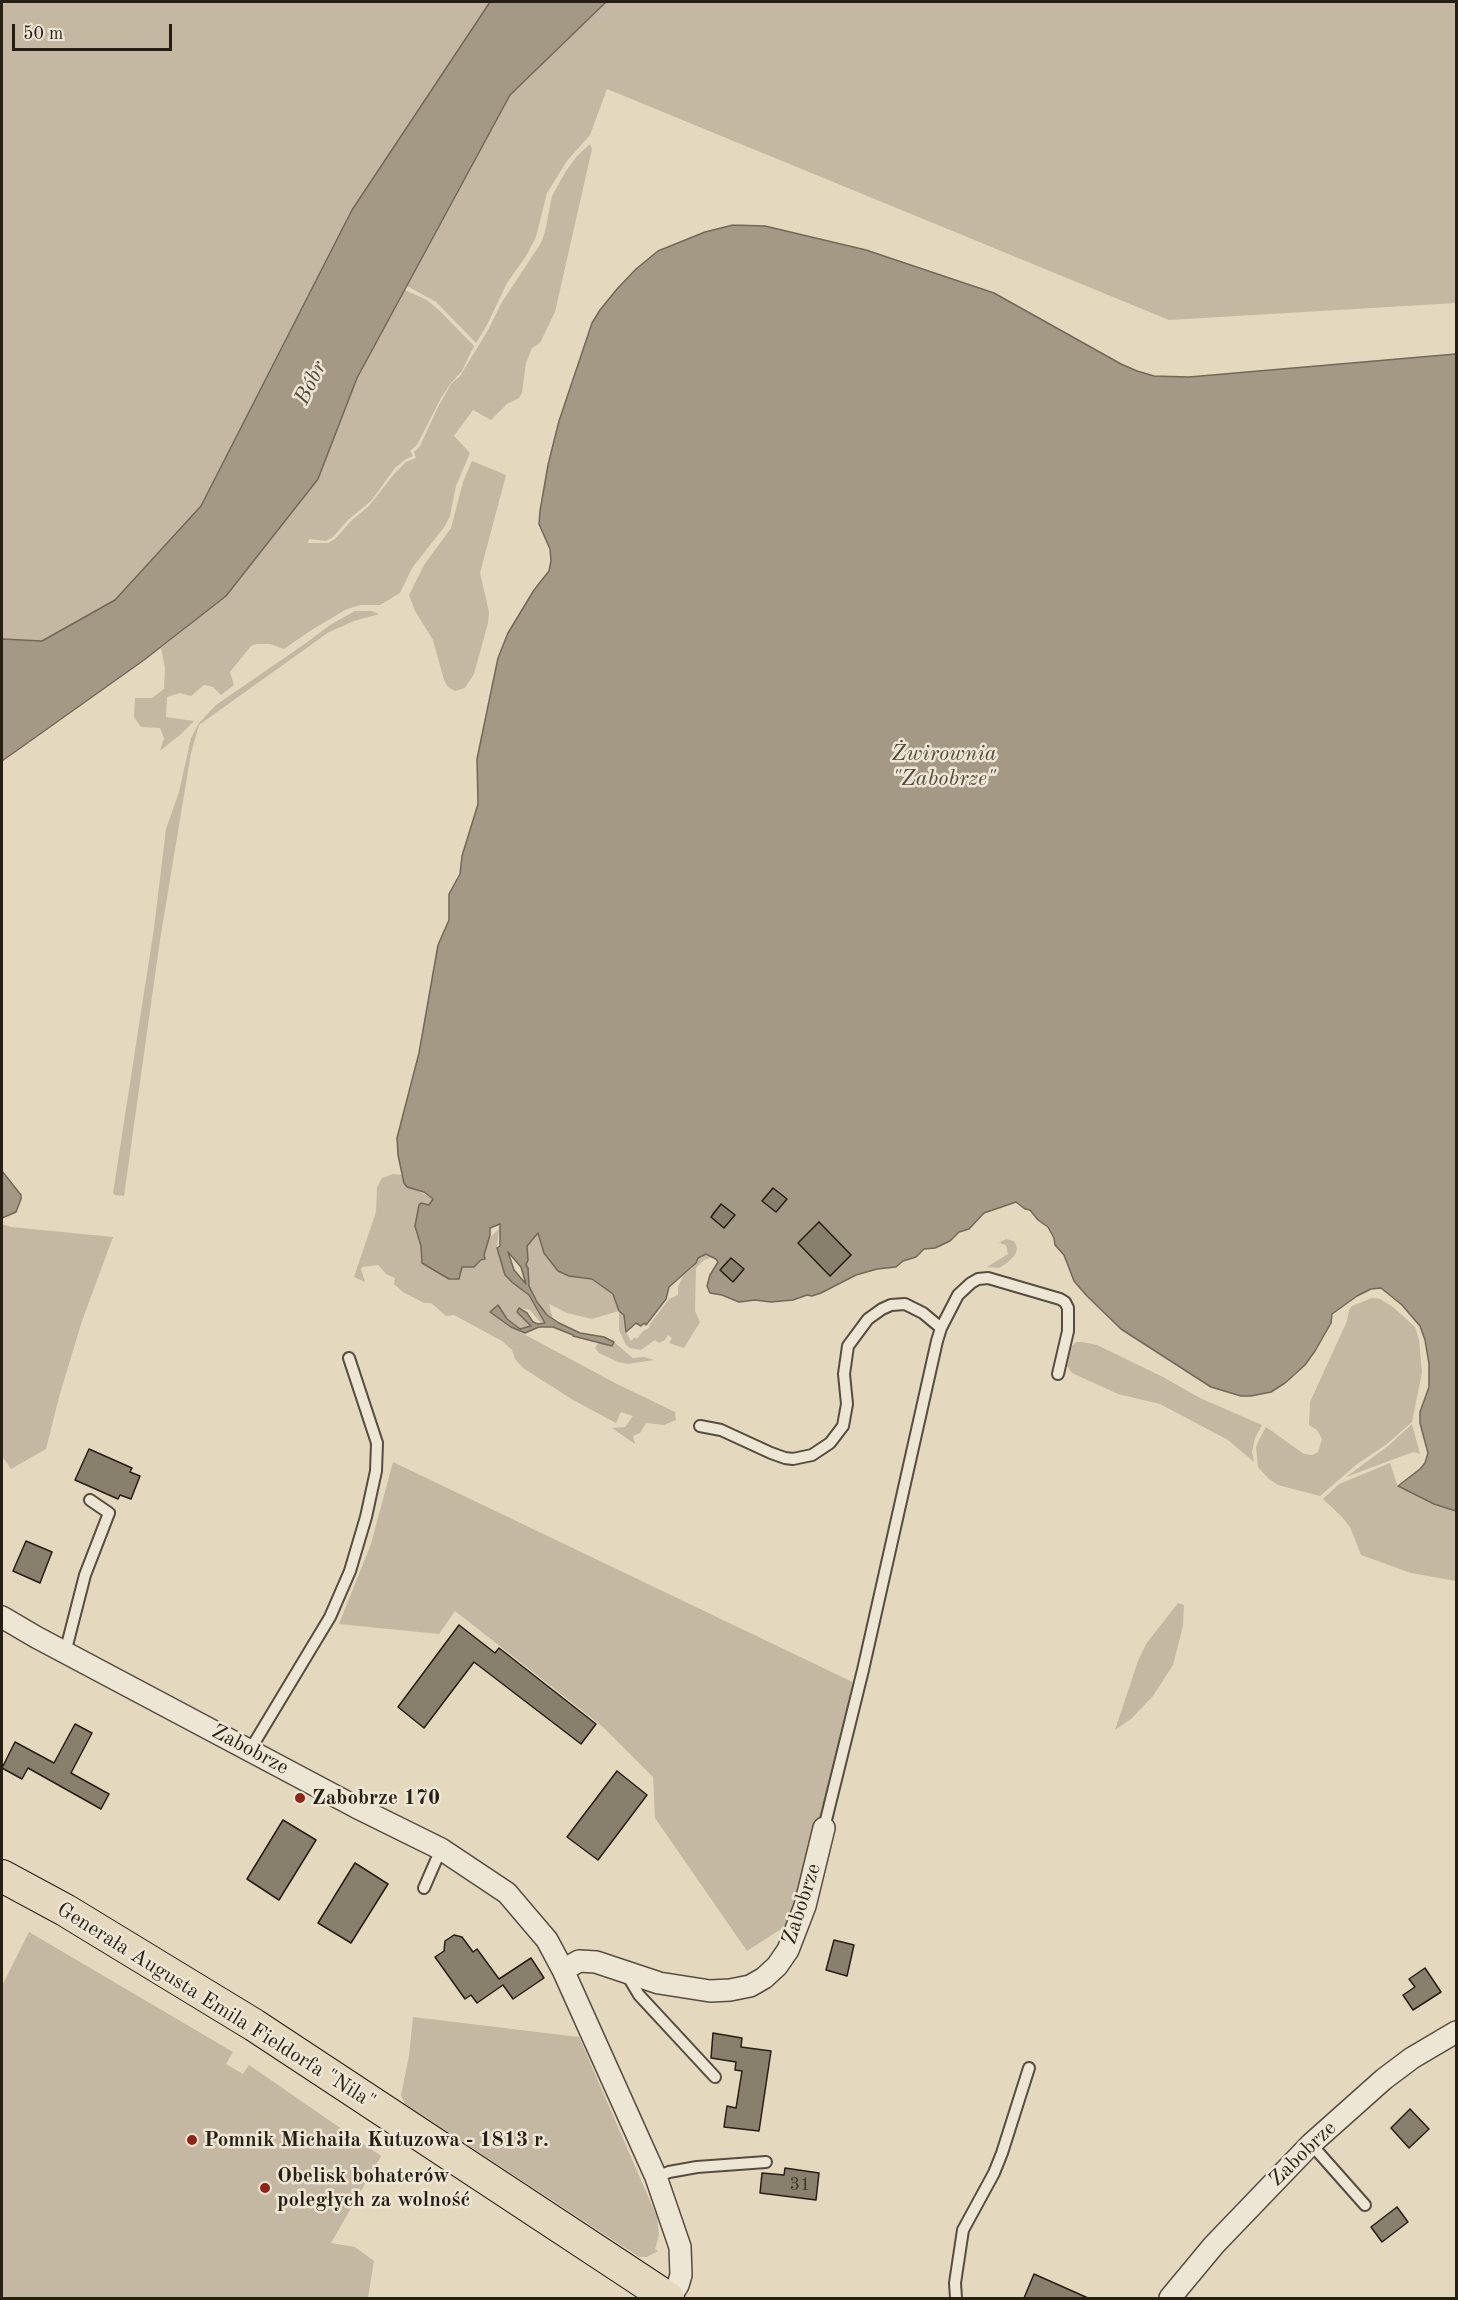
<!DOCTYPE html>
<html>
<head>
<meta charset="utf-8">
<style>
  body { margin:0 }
  #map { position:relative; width:1458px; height:2300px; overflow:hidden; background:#e4d8bf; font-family:"Old Standard TT",serif }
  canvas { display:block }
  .frame { position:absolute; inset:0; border:3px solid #271e14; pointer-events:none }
  .scale { position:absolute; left:12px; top:24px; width:160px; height:27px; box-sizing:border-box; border:3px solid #271e14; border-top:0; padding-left:8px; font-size:18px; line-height:21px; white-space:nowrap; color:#271e14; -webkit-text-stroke:4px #ede6d5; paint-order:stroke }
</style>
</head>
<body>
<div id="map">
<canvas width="1458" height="2300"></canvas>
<div class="frame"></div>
<div class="scale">50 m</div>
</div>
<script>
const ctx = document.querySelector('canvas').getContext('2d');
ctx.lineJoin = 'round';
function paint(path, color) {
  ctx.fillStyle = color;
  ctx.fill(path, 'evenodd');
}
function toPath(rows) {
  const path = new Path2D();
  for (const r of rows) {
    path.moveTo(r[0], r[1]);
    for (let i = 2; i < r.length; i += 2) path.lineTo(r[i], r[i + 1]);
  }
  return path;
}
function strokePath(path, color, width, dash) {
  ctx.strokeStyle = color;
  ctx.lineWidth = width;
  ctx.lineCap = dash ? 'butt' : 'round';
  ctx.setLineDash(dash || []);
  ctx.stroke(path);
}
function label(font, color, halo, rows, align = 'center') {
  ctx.font = font + ' "Old Standard TT",serif';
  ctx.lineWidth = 5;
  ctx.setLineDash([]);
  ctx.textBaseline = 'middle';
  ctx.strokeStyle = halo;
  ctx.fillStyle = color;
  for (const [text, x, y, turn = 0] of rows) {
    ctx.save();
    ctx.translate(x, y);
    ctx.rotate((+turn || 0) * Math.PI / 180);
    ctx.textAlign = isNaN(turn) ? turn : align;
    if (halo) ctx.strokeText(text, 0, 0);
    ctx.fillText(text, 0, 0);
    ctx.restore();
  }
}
paint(toPath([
  [2,2,491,2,352,210,201,506,115,600,42,641,2,639],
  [606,2,1456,2,1456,303,1169,320,607,89,590,135,567,161,547,193,536,237,526,256,507,283,487,325,476,343,436,302,407,286,510,95],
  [590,144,592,149,555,312,540,343,532,348,526,363,522,393,519,398,507,404,491,420,473,410,454,436,470,453,456,486,450,516,445,526,412,568,400,593,380,605,361,605,347,609,313,629,284,649,270,644,257,644,251,646,230,672,234,685,221,695,213,687,204,685,191,696,180,693,167,697,166,717,194,721,181,734,160,751,164,738,160,728,141,727,134,717,135,698,152,698,164,689,165,668,161,648,226,596,318,479,357,378,405,290,427,300,440,311,474,346,462,371,451,383,441,398,417,445,410,451,413,456,406,459,395,468,371,501,348,520,333,537,326,541,309,539,308,543,328,543,335,539,351,521,369,506,394,474,406,462,416,458,414,452,420,446,438,407,451,384,460,376,488,330,502,302,541,243,545,232,552,196,566,171,577,156],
  [472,461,506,475,480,573,489,612,488,623,474,674,465,688,455,691,448,687,444,680,433,640,415,611,409,595,424,565,451,528,463,482],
  [355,611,371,611,379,614,354,621,329,632,199,725,191,753,160,940,124,1196,115,1195,113,1193,154,928,166,829,179,792,191,738,199,723,216,705,306,643,330,625],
  [393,1174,402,1175,404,1183,433,1199,429,1205,421,1203,419,1205,415,1226,421,1246,421,1262,459,1278,461,1267,474,1267,485,1259,484,1255,489,1238,499,1229,497,1248,505,1275,513,1283,529,1295,545,1323,540,1322,530,1310,519,1308,517,1312,531,1326,520,1329,507,1319,498,1305,491,1312,518,1331,617,1384,675,1412,676,1420,664,1425,646,1423,640,1433,633,1436,635,1444,612,1428,625,1427,633,1416,621,1412,616,1423,573,1400,523,1368,515,1359,512,1350,502,1341,454,1315,446,1316,431,1303,424,1303,403,1292,394,1284,395,1278,386,1274,378,1265,362,1267,361,1269,365,1282,354,1277,376,1212,377,1187,382,1178],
  [2,1224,11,1227,113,1237,82,1321,59,1397,46,1449,11,1469,2,1456],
  [539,1232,542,1249,558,1271,569,1276,592,1279,613,1294,619,1311,624,1315,626,1332,631,1341,635,1337,637,1339,643,1331,649,1328,650,1324,669,1299,678,1295,678,1286,684,1275,691,1269,698,1258,706,1254,713,1257,704,1260,696,1268,695,1311,700,1322,684,1348,669,1343,672,1338,668,1335,665,1340,659,1343,655,1340,641,1350,630,1348,626,1345,619,1330,619,1311,592,1319,567,1313,549,1304,553,1320,542,1309,529,1286,528,1268,526,1265,528,1260,527,1246],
  [1006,1239,1014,1241,1016,1245,1017,1249,1015,1255,1007,1263,999,1268,987,1267,1008,1254,1006,1245,999,1243],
  [1372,1298,1380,1299,1393,1307,1415,1327,1419,1340,1422,1372,1412,1422,1387,1444,1356,1465,1320,1496,1278,1485,1269,1479,1258,1467,1256,1447,1261,1436,1266,1427,1304,1454,1312,1455,1318,1452,1322,1439,1317,1430,1309,1425,1310,1402,1347,1321,1349,1310,1352,1306],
  [599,1342,612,1346,614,1342,633,1358,645,1357,654,1360,628,1364,618,1362,599,1353,595,1348],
  [1082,1342,1097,1345,1163,1377,1200,1398,1262,1425,1255,1438,1252,1452,1254,1462,1228,1440,1160,1404,1118,1394,1072,1373,1067,1366,1072,1346,1076,1342],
  [1412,1424,1420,1454,1414,1452,1405,1455,1346,1477,1388,1446],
  [393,1462,863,1687,809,1911,747,1951,655,1818,653,1777,603,1727,455,1611,439,1634,339,1624,371,1544],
  [1390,1463,1398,1487,1434,1504,1456,1511,1456,1581,1411,1573,1361,1555,1350,1527,1342,1517,1323,1499,1339,1484],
  [1178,1603,1184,1605,1183,1626,1173,1665,1153,1696,1131,1719,1115,1730,1138,1661,1146,1644],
  [29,1932,233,2052,226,2064,243,2074,249,2065,381,2156,331,2243,355,2247,374,2261,368,2298,2,2298,2,1986],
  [413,2017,579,2037,657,2217,659,2235,655,2249,658,2251,647,2257,639,2257,405,2104,401,2095,409,2056]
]), '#c4b8a2');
const water = toPath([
  [490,2,606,2,510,95,357,378,318,479,226,596,144,660,2,761,2,639,42,641,115,600,201,506,352,210,490,2],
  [733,225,765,226,866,250,994,293,1121,364,1137,371,1154,376,1189,377,1456,354,1456,1511,1434,1504,1398,1486,1420,1469,1425,1463,1428,1453,1420,1423,1420,1412,1429,1387,1429,1364,1425,1340,1420,1326,1402,1305,1381,1288,1371,1289,1357,1296,1332,1314,1331,1323,1315,1351,1305,1365,1285,1383,1271,1392,1251,1396,1241,1396,1211,1387,1121,1329,1086,1295,1074,1281,1064,1255,1055,1245,1054,1238,1048,1227,1038,1220,1030,1210,1025,1209,1016,1202,984,1213,969,1229,959,1232,950,1241,935,1248,924,1249,916,1257,903,1261,896,1267,877,1269,856,1275,821,1293,812,1296,807,1295,793,1300,771,1302,755,1300,739,1302,722,1295,710,1293,707,1286,710,1275,718,1262,716,1259,706,1254,698,1258,696,1263,669,1287,666,1299,646,1325,644,1323,641,1326,636,1323,626,1332,624,1315,619,1311,613,1294,592,1279,569,1276,558,1271,544,1253,538,1233,527,1246,528,1260,526,1265,528,1268,529,1286,537,1302,547,1315,559,1323,580,1333,604,1337,614,1342,612,1346,573,1336,573,1335,553,1327,539,1327,525,1333,511,1327,490,1312,498,1305,507,1319,520,1329,531,1326,517,1312,519,1308,527,1313,533,1322,538,1324,545,1323,529,1295,513,1283,505,1275,497,1248,500,1246,500,1224,490,1228,490,1235,484,1255,485,1259,481,1260,474,1267,462,1267,459,1279,449,1279,422,1263,421,1246,415,1226,419,1205,421,1203,429,1205,433,1199,424,1192,407,1187,404,1183,398,1155,397,1138,419,1053,438,945,449,920,449,894,460,874,462,856,478,804,477,759,498,658,508,633,534,590,549,571,551,561,550,549,539,524,540,511,548,465,559,421,592,323,600,310,617,289,636,269,658,251,705,232,733,225],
  [719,1207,725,1207,731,1212,727,1224,721,1225,714,1220,713,1213,719,1207],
  [819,1222,851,1255,830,1276,819,1222],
  [508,1252,521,1267,526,1284,514,1270,508,1252],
  [728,1261,734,1261,740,1266,741,1272,730,1279,723,1273,723,1267,728,1261],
  [2,1171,21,1195,21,1199,16,1212,2,1218,2,1171]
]);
paint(water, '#a49985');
strokePath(water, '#726858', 1.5);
const building = toPath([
  [773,1188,787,1199,776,1212,762,1201,773,1188],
  [721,1204,735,1215,724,1228,711,1217,721,1204],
  [819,1222,851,1255,830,1276,798,1243,819,1222],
  [731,1258,744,1269,733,1282,720,1270,731,1258],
  [89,1449,132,1468,130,1472,140,1476,131,1499,120,1495,118,1499,75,1480,89,1449],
  [26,1541,52,1552,40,1583,13,1571,26,1541],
  [459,1625,495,1653,499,1648,596,1724,581,1744,474,1662,424,1728,398,1707,459,1625],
  [75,1724,92,1733,71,1773,109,1794,101,1809,28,1768,22,1779,2,1768,15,1742,54,1763,75,1724],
  [617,1771,647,1795,598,1860,567,1837,617,1771],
  [283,1820,316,1840,279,1900,247,1879,283,1820],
  [355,1863,388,1884,351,1943,318,1923,355,1863],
  [454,1935,462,1937,473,1952,477,1949,499,1979,531,1958,544,1978,513,1999,503,1985,477,2003,471,1995,465,1999,435,1957,444,1951,445,1941,454,1935],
  [834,1940,854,1945,847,1976,826,1970,834,1940],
  [1425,1968,1441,1992,1413,2010,1403,1995,1415,1987,1409,1979,1425,1968],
  [713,2033,742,2038,741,2047,771,2051,759,2131,724,2127,727,2106,736,2108,742,2071,735,2070,736,2062,711,2058,713,2033],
  [1410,2109,1429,2129,1409,2148,1391,2128,1410,2109],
  [785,2168,819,2173,816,2200,760,2193,762,2173,784,2175,785,2168],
  [1397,2207,1408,2222,1382,2242,1371,2227,1397,2207],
  [1034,2274,1088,2298,1024,2298,1034,2274]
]);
paint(building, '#897f6d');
strokePath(building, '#271e14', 1.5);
const service = toPath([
  [700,1426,721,1430,771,1453,785,1458,793,1459,812,1455,830,1443,843,1426,847,1404,844,1374,848,1346,868,1319,882,1309,891,1305,905,1304,923,1313,941,1328],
  [65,1653,85,1575,109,1513,90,1500],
  [250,1750,330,1617,350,1571,366,1517,376,1471,377,1443,349,1358],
  [824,1828,863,1670,937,1341,941,1328,958,1295,971,1283,978,1279,988,1278,1060,1299,1065,1302,1068,1308,1068,1331,1058,1374],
  [424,1888,441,1849],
  [627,1975,639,1995,715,2077],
  [1311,2144,1365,2205],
  [656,2177,669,2172,697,2167,766,2162],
  [956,2298,955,2283,963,2230,994,2173,1002,2153,1029,2068]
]);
const minor = toPath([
  [2,1617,36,1637,356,1807,441,1849,507,1893,547,1940,563,1970,656,2177,680,2247,681,2275,678,2285,670,2298],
  [563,1970,579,1961,596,1962,659,1983,710,1991,730,1990,750,1986,764,1978,777,1966,788,1950,805,1906,824,1828],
  [1170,2298,1214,2245,1311,2144,1384,2079,1412,2058,1456,2032]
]);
const primary = toPath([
  [2,1876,65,1910,254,2025,668,2298]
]);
strokePath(service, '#564c3f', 14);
strokePath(minor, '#564c3f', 24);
strokePath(primary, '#271e14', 34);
strokePath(service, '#ede6d5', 10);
strokePath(minor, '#ede6d5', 21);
strokePath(primary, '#e4d8bf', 32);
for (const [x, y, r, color] of [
  [300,1798,6,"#8f2418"],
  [192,2140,6,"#8f2418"],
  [265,2188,6,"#8f2418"]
]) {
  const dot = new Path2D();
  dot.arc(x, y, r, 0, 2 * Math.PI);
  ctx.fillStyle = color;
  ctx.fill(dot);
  strokePath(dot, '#ede6d5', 2);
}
label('18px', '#40362a', null, [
  ["31",800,2185]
]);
label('21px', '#271e14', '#ede6d5', [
  ["Zabobrze",250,1750,28],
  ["Zabobrze",802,1904,-72],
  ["Generała Augusta Emila Fieldorfa \"Nila\"",216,2006,32],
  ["Zabobrze",1303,2154,-44]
]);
label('bold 21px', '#271e14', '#ede6d5', [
  ["Zabobrze 170",312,1798],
  ["Pomnik Michaiła Kutuzowa - 1813 r.",204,2140],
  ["Obelisk bohaterów",277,2176],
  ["poległych za wolność",277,2200]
], 'left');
label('italic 22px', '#53493c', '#ede6d5', [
  ["Bóbr",311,383,-64],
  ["Żwirownia",944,754],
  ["\"Zabobrze\"",944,779]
]);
</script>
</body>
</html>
